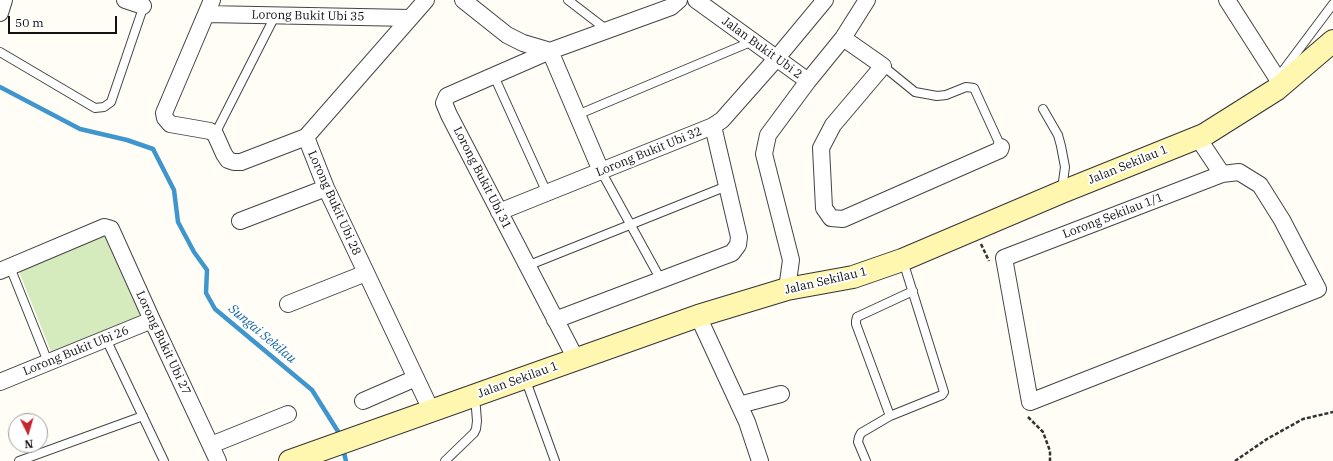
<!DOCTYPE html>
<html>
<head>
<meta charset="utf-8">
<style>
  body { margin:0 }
  #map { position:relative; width:1333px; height:461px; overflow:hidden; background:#fffdf5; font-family:"IBM Plex Serif",serif }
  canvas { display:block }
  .north { position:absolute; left:8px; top:413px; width:40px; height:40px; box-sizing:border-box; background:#fff; border:1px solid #a0a0a0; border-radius:50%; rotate:175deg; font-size:11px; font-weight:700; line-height:16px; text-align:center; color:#111 }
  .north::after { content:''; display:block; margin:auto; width:14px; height:18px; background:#c4262e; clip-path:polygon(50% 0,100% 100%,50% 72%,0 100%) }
  .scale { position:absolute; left:8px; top:16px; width:109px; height:18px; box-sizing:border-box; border:2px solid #111; border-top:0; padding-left:5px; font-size:12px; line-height:14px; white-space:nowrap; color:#111; -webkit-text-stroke:3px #fff; paint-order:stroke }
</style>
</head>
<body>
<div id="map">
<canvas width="1333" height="461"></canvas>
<div class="north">N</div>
<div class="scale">50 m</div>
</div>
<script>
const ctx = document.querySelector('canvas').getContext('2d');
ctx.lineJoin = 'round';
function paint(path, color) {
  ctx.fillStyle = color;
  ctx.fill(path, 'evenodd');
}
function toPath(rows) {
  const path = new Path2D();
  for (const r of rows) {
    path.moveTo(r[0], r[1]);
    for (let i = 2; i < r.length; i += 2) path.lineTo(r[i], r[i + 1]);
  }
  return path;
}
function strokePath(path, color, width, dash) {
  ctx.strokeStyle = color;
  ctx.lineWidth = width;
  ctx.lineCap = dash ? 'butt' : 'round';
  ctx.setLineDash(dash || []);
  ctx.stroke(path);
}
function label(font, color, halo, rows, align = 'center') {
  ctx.font = font + ' "IBM Plex Serif",serif';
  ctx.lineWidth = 4;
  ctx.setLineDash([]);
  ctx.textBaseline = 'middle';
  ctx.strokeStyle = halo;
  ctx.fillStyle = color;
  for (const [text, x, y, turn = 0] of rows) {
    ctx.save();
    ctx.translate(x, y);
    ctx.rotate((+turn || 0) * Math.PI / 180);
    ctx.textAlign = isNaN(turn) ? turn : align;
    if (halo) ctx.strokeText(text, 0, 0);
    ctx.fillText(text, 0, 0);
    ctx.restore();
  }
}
paint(toPath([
  [111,219,155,312,52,354,14,259]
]), '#d5ebbd');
strokePath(toPath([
  [0,87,80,129,127,140,153,149,174,190,178,222,194,252,207,270,206,293,215,309,312,390,339,433,340,438],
  [343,449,346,461]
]), '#3f96cf', 4.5);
const lane = toPath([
  [568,0,607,30],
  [0,52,95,108,104,107,111,102,144,5],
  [883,66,915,92,937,96,946,95,966,87,974,88,1001,147],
  [494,76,547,193],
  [1279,76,1333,4],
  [1043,109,1058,135,1061,146,1065,167,1062,189],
  [577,115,753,41],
  [215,134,275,16],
  [601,171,661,280],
  [527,266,727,186],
  [10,267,48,362],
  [106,339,164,461],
  [525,378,555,461],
  [890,416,856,324,856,321,857,317,913,291],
  [19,461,143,416],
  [445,461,474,433,476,429,477,421,475,396],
  [866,461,858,442,859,437,861,433,890,416,942,395,944,392,903,261]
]);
const street = toPath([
  [125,0,143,6],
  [212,0,164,113,165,118,170,124,210,131,215,134,224,154,228,160,234,162,241,162,306,137,426,0],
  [463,0,507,35,523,43,550,51],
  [696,0,808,81],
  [1227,0,1277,78,1277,89],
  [0,13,4,0],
  [206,14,410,18],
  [843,38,867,0],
  [550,51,601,171],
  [306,137,326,188,431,410],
  [1198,138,1222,174],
  [1239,172,1260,185,1282,220,1318,289,1030,402,1004,258,1222,174,1239,172],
  [499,212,713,126,722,120,776,59,825,0],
  [240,221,326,188],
  [0,271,104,227,111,229,152,320,218,461],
  [787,289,791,260,764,154,768,135,808,81,843,38,883,66,833,125,821,148,824,208,831,218,843,219,1000,150,1001,147],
  [288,304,366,273],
  [698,316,747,422,760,461],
  [555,320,732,253,738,245,739,237,713,126],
  [576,359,449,115,444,103,447,96,550,51,671,7,679,0],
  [0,382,152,320],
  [363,401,416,378],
  [739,405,781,394],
  [211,445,288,414]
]);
const secondary = toPath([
  [290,461,698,316,787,289,853,277,902,260,1062,192,1204,135,1277,89,1333,41]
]);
strokePath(lane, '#444', 10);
strokePath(street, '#444', 18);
strokePath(secondary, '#333', 24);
strokePath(toPath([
  [981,244,989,261],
  [1028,417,1043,432,1050,451,1050,461],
  [1235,461,1267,439,1303,419,1333,412]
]), '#333', 2.5, [4, 2]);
strokePath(lane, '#fff', 8);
strokePath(street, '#fff', 16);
strokePath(secondary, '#fff6b0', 22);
label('12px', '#111', '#fff', [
  ["Lorong Bukit Ubi 35",308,16,1],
  ["Jalan Bukit Ubi 2",762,48,36],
  ["Lorong Bukit Ubi 32",649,152,-22],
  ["Jalan Sekilau 1",1128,165,-22],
  ["Lorong Bukit Ubi 31",482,178,63],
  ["Lorong Bukit Ubi 28",334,203,66],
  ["Lorong Sekilau 1/1",1113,216,-21],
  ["Jalan Sekilau 1",826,281,-13],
  ["Lorong Bukit Ubi 27",163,343,65],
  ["Lorong Bukit Ubi 26",76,351,-22],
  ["Jalan Sekilau 1",518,380,-20]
]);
label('italic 13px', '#1768a6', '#fff', [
  ["Sungai Sekilau",262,334,40]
]);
</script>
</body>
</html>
